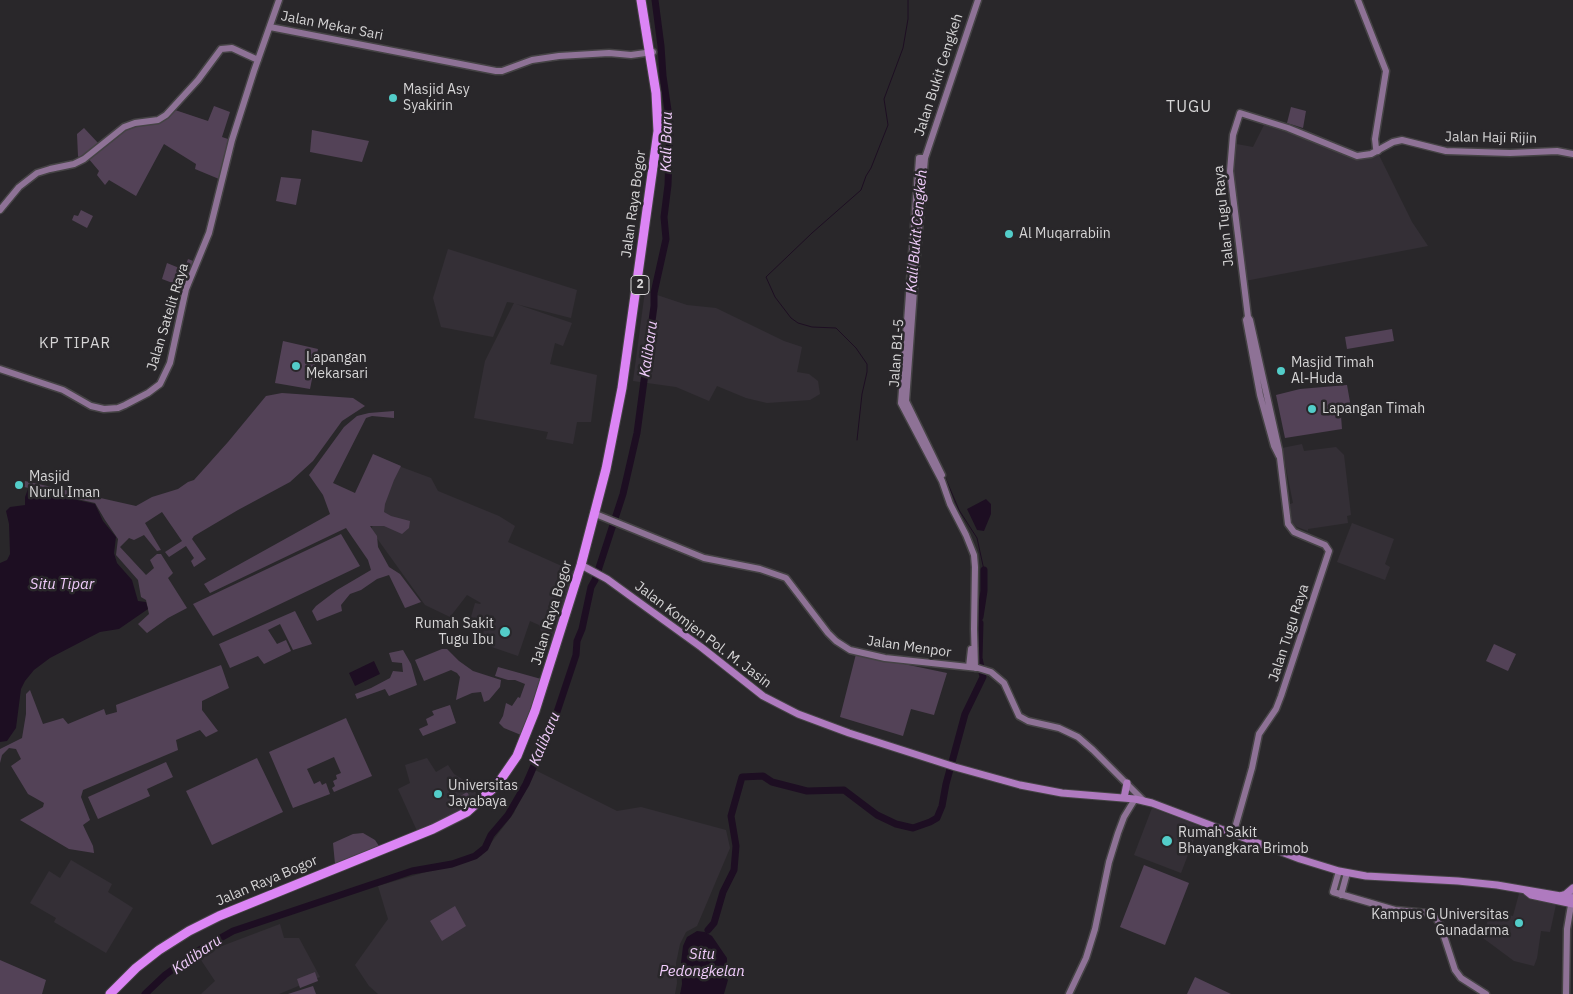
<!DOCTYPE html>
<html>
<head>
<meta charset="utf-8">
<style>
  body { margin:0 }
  canvas { display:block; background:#29272a }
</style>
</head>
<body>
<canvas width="1573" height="994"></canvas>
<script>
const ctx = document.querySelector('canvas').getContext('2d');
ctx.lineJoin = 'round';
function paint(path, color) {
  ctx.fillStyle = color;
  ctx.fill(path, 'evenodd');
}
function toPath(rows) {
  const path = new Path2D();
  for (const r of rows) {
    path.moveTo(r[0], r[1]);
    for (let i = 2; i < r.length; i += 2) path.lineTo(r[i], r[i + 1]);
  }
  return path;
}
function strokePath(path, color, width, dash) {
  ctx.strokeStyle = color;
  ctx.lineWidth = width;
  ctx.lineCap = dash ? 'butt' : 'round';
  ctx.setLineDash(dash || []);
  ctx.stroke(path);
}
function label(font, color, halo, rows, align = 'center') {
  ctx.font = font + ' "IBM Plex Sans",sans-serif';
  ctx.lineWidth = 5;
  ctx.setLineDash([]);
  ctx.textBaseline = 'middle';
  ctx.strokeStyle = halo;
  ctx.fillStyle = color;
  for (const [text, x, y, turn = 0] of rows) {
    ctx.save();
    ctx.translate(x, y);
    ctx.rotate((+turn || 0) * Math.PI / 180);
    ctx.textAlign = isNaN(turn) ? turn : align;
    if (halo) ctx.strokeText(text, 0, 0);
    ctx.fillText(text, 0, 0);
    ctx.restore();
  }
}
paint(toPath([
  [1264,125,1356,154,1377,151,1412,222,1428,246,1245,281,1235,220,1231,143,1253,147],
  [448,249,577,290,571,318,516,304,572,323,563,346,555,343,550,364,597,375,591,422,577,422,573,444,546,439,548,432,474,418,485,361,514,303,507,302,493,337,441,327,433,298],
  [645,291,687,305,716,308,784,341,802,347,797,372,809,374,818,381,820,394,810,400,767,403,746,398,717,386,709,401,676,387,633,381],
  [1302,444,1304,451,1336,447,1344,455,1351,515,1347,516,1348,523,1308,529,1308,531,1297,527,1292,523,1290,504,1293,503,1282,448],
  [396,465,431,478,438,491,499,516,515,526,508,542,575,572,555,642,543,637,539,625,530,621,518,656,486,645,489,637,483,635,484,629,476,626,478,620,471,617,475,603,480,604,481,603,467,595,450,617,425,605,371,530],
  [1352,523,1394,539,1385,564,1390,567,1385,580,1337,562],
  [427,758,436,772,448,765,454,774,468,783,480,798,469,808,418,833,398,789,410,783,405,765],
  [533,769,617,811,641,807,726,830,730,848,697,926,686,932,680,944,676,963,677,983,675,994,378,994,369,986,355,965,388,919,378,886,481,856,514,813],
  [1152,808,1199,826,1181,873,1134,855],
  [71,860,112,884,108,892,133,908,106,953,54,922,56,918,30,903,49,871,60,878],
  [1520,890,1557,900,1550,932,1541,931,1537,958,1534,966,1514,961,1483,938,1490,912,1513,916],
  [280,924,284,938,299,938,320,977,279,994,201,994,215,981,201,960,214,949]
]), '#342f36');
paint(toPath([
  [214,106,230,112,222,137,231,140,219,179,195,169,196,164,164,144,136,196,109,180,105,185,97,175,99,171,88,158,124,129,132,126,161,122,169,117,175,110,208,121],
  [1291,107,1306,111,1303,128,1287,123],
  [84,128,99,144,80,160,78,156,77,134],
  [312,130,369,141,362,162,310,152],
  [281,177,301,179,296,205,276,201],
  [81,210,93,216,87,228,72,220,74,215,78,216],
  [188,259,196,262,186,288,162,279,167,263,184,270],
  [1392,329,1394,341,1347,349,1345,337],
  [283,341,318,349,310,389,275,383],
  [1347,385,1350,402,1341,416,1342,429,1285,438,1276,395,1300,389],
  [282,393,353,398,365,406,342,421,313,461,290,482,238,510,194,536,192,539,206,559,194,567,191,561,194,558,186,546,169,557,165,552,182,541,162,512,145,523,161,550,157,551,144,535,134,540,129,538,120,547,146,575,154,568,150,560,157,554,161,554,173,573,168,578,187,608,168,618,147,633,138,624,149,614,146,600,141,597,138,580,116,555,118,539,105,520,95,503,24,487,25,481,136,506,152,497,178,489,188,482,194,480,228,442,266,396],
  [394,411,394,418,372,416,366,418,333,483,355,493,373,454,401,466,394,480,385,504,384,512,391,516,410,521,409,528,402,534,384,526,370,526,377,536,378,547,389,567,400,574,421,602,405,608,389,575,377,579,361,590,350,594,341,605,342,611,317,621,312,611,316,606,337,590,371,570,368,560,346,528,210,593,204,584,330,514,323,495,309,475,344,427,357,416,369,413],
  [341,534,360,566,213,636,193,604],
  [295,611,312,644,293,650,280,624,268,630,277,644,286,640,291,651,264,664,258,656,230,668,219,644],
  [1494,644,1516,654,1508,671,1486,661],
  [442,649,447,649,459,661,473,671,501,680,500,687,489,700,484,702,481,692,472,693,456,700,460,677,457,673,451,670,424,681,415,660],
  [403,650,411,664,417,685,389,696,385,689,357,699,355,694,371,688,390,678,393,671,403,672,402,663,392,662,389,653],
  [856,654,947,673,934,715,911,709,903,736,840,717],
  [221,665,229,688,202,701,202,710,218,731,206,737,200,730,176,740,178,750,83,790,81,797,90,820,83,825,93,846,94,853,69,849,20,820,43,807,44,803,28,794,11,766,21,759,16,749,9,748,2,755,0,763,0,749,22,738,26,714,26,694,30,690,43,724,63,718,68,724,104,709,106,715,117,712,116,705],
  [498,667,541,679,535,700,521,735,504,728,499,723,503,716,506,703,512,706,518,697,520,698,525,684,515,680,508,680,495,676],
  [450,705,456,723,423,736,419,729,428,725,426,719,434,715,432,711],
  [346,718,372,776,334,792,332,788,335,786,333,781,337,779,336,775,341,773,334,757,307,769,314,784,320,781,322,785,326,783,330,794,293,808,269,752],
  [257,758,283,812,212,845,186,791],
  [166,762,173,777,147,789,150,796,98,819,88,797],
  [467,792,471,799,458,806,454,800],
  [363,833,375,840,379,846,335,864,333,843,353,834],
  [1144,865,1189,883,1165,945,1120,927],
  [455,906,466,926,442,941,430,921],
  [0,960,46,980,42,994,0,994],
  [315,972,318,981,300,988,297,979],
  [1195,977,1231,994,1187,994],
  [313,986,316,994,288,994]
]), '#534257');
paint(toPath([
  [28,489,95,504,103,521,116,537,114,553,117,563,132,580,138,601,146,602,148,609,119,629,100,632,50,658,34,670,25,681,21,689,16,728,7,741,0,742,0,563,7,560,10,554,9,524,6,511,10,507,25,505,25,497],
  [986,499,991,504,991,514,984,531,977,530,967,509],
  [374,661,380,674,355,686,349,673],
  [697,931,705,932,712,936,727,958,727,962,723,972,728,980,724,994,680,994,682,984,681,963,683,946,687,937]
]), '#1d0e22');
strokePath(toPath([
  [923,156,935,115,975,0],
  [857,440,862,394,867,372,867,364,856,348,836,328,812,327,798,323,791,318,775,297,766,277,812,233,861,190,866,176,871,168,888,125,884,99,903,48,908,19,908,0],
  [945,477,959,510,977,538,984,570]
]), '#1d0e22', 1);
strokePath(toPath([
  [980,617,984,591,984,570],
  [708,930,714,923,723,892,734,870,736,846,731,816,742,777,763,776,772,782,807,791,844,790,877,815,896,824,913,828,930,822,937,818,942,806,946,784,965,714,983,677,979,658,980,623],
  [145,994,165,975,201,949,233,931,412,871,452,864,475,856,485,848,491,835,508,815,526,784,556,715,576,655,577,641,582,629,591,587,595,580,623,494,637,433,654,306,654,293,666,239,664,217,668,185,670,124,663,76,661,46,655,0]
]), '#1d0e22', 7);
const secondary = toPath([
  [1358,0,1386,71,1375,139,1376,148,1378,151],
  [270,27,496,71,502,71,532,60,559,56,609,53,631,55,653,52],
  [925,158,919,158,901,403,942,481,950,504,966,535,974,555,975,567,974,629,975,668],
  [0,210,19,187,37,173,50,169,74,164,84,159,124,127,135,123,158,120,166,115,198,80,221,49,232,48,258,60],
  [0,369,63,390,91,406,104,409,118,408,125,405,148,393,160,384,170,363,186,289,209,233,232,140,254,71,279,0],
  [1279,456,1274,446,1260,395,1246,320,1248,317,1230,171,1233,135,1240,113,1288,128,1357,156,1371,154,1393,142,1402,140,1446,151,1510,153,1557,151,1573,154],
  [942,475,906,401,915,277,925,158,978,0],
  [598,515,704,558,760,569,786,578,828,633,836,641,850,650,885,658,978,668,991,672,1004,683,1019,716,1028,721,1059,728,1078,737,1093,750,1144,801],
  [969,667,971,649],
  [1233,835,1252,768,1259,734,1276,709,1281,696,1329,551,1325,545,1294,532,1288,524,1279,450,1250,320,1248,317],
  [1339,871,1333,892,1395,910,1428,913,1435,917,1440,924,1455,970,1461,978,1486,994],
  [1341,895,1347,873],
  [1069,994,1086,958,1095,929,1109,862,1118,833,1124,817,1135,799],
  [1566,994,1567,929,1573,893]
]);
const primary = toPath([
  [581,565,607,579,629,595,701,647,763,696,798,714,849,733,955,767,1020,785,1062,793,1135,799,1152,803,1300,859,1339,871,1366,876,1458,881,1497,885,1573,898],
  [1124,798,1127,783],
  [1526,891,1531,895,1573,904],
  [1560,896,1566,894,1573,888]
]);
const highway = toPath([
  [110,994,136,968,159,950,189,931,219,916,433,829,467,812,497,785,517,756,535,711,581,565,606,469,622,388,658,131,656,93,641,0]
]);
strokePath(secondary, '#454345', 9);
strokePath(primary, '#454345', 9);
strokePath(highway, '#454345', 11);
strokePath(secondary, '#8e7296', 6);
strokePath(primary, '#af7abf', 7);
strokePath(highway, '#dc85f5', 9);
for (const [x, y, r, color] of [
  [393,98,5,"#53cdc9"],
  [1009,234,5,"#53cdc9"],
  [296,366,5,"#53cdc9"],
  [1281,371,5,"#53cdc9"],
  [1312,409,5,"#53cdc9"],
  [19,485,5,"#53cdc9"],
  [505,632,6,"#53cdc9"],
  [438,794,5,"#53cdc9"],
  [1167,841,6,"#53cdc9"],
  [1519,923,5,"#53cdc9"]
]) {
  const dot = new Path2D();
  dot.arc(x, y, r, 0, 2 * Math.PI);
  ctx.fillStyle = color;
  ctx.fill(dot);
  strokePath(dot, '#29272a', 2);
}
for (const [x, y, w] of [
  [640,285,18]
]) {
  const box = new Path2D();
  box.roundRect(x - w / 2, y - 9.5, w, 19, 4);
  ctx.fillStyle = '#29272a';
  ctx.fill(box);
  strokePath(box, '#d6d5d6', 1);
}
label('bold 12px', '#d6d5d6', null, [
  ["2",640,285]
]);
label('14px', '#d6d5d6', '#29272a', [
  ["Jalan Mekar Sari",332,26,11],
  ["Jalan Bukit Cengkeh",939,75,-72],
  ["Jalan Haji Rijin",1491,138,1],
  ["Jalan Raya Bogor",634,204,-82],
  ["Jalan Tugu Raya",1224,216,-96],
  ["Jalan Satelit Raya",168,317,-73],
  ["Jalan B1-5",897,353,-86],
  ["Jalan Raya Bogor",552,613,-73],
  ["Jalan Tugu Raya",1289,633,-72],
  ["Jalan Komjen Pol. M. Jasin",703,635,37],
  ["Jalan Menpor",909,647,8],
  ["Jalan Raya Bogor",267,881,-23]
]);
label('14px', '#d6d5d6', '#29272a', [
  ["Masjid Asy",403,90],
  ["Syakirin",403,106],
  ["Al Muqarrabiin",1019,234],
  ["Lapangan",306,358],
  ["Mekarsari",306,374],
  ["Masjid Timah",1291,363],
  ["Al-Huda",1291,379],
  ["Lapangan Timah",1322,409],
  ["Masjid",29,477],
  ["Nurul Iman",29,493],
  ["Rumah Sakit",494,624,"right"],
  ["Tugu Ibu",494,640,"right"],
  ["Universitas",448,786],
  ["Jayabaya",448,802],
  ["Rumah Sakit",1178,833],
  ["Bhayangkara Brimob",1178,849],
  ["Kampus G Universitas",1509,915,"right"],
  ["Gunadarma",1509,931,"right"]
], 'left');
label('italic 15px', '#f0ccfb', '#29272a', [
  ["Kali Baru",667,142,-89],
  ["Kali Bukit Cengkeh",917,231,-85],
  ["Kalibaru",649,349,-82],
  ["Situ Tipar",62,585],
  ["Kalibaru",545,739,-67],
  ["Kalibaru",197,955,-35],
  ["Situ",702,955],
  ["Pedongkelan",702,972]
]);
ctx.letterSpacing = '1px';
label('15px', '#d6d5d6', '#29272a', [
  ["KP TIPAR",75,344]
]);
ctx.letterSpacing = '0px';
ctx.letterSpacing = '1px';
label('16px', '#d6d5d6', '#29272a', [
  ["TUGU",1189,107]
]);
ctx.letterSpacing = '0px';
</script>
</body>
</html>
